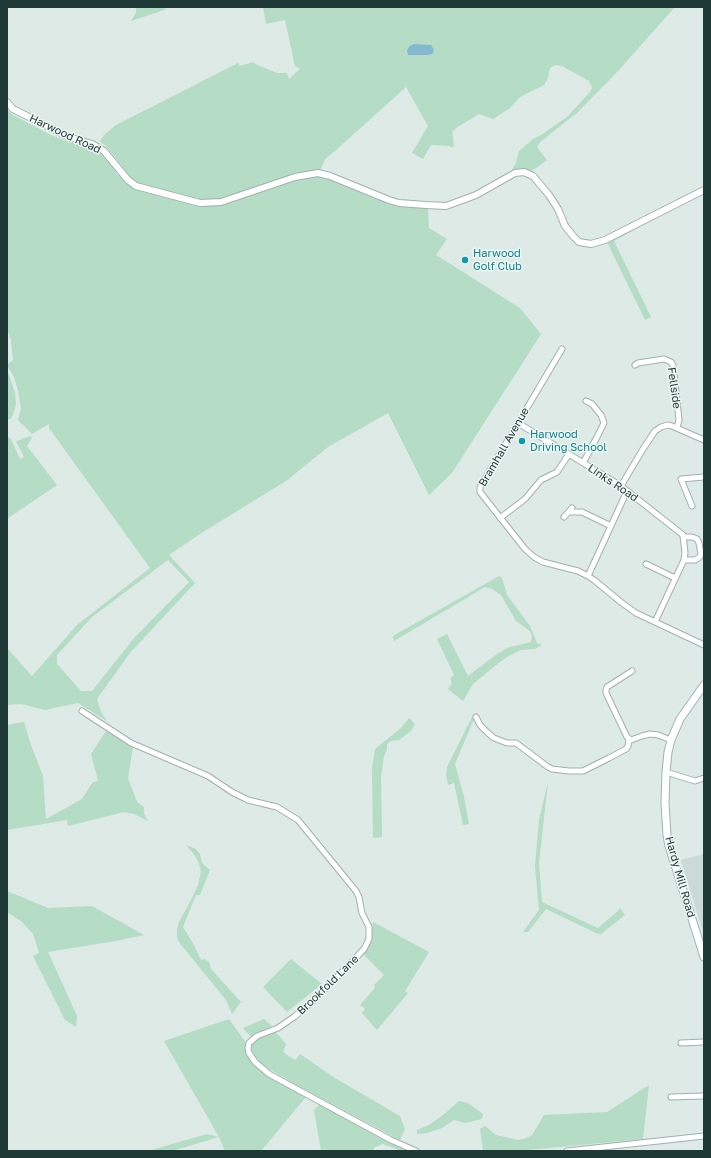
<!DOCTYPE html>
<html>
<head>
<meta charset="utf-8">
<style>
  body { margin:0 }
  #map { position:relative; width:711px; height:1158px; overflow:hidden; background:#ddeae6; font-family:"Golos Text",sans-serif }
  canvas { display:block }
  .frame { position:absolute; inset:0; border:8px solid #1f3936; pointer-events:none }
</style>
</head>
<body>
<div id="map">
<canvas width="711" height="1158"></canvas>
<div class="frame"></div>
</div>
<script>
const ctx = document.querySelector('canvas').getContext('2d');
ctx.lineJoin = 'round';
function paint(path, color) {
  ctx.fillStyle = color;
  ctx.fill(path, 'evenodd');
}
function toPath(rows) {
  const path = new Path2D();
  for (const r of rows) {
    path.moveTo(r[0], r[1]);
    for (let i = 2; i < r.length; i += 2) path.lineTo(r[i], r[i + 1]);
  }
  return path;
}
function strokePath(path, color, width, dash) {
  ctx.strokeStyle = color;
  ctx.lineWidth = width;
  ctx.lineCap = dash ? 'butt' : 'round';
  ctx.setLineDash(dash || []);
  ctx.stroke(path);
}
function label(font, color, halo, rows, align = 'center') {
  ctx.font = font + ' "Golos Text",sans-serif';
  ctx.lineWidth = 3;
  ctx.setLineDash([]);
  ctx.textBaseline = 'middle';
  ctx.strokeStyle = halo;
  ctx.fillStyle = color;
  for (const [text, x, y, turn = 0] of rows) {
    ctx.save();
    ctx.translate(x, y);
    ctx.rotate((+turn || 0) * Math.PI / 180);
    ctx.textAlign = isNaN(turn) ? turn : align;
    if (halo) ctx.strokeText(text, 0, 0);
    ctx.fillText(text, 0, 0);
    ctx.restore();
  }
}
paint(toPath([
  [704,854,704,935,681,860]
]), '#ccdad5');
paint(toPath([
  [136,7,162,7,163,8,167,9,131,21,136,13],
  [263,7,675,7,618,71,577,113,540,142,537,147,547,160,532,171,524,169,518,169,512,170,516,163,519,151,533,139,541,135,567,117,590,92,592,88,591,85,589,81,562,66,556,65,551,67,549,71,548,78,544,85,520,97,510,108,493,119,479,114,456,128,452,132,454,146,451,148,450,146,431,145,423,159,412,153,428,126,406,87,335,151,325,159,321,169,324,178,347,186,378,199,398,205,406,207,428,208,429,228,447,239,436,255,520,308,541,334,452,473,429,495,388,413,328,447,286,481,203,532,169,555,195,583,130,653,97,699,101,712,107,721,78,703,45,710,21,704,7,705,7,648,32,676,77,625,150,568,49,428,49,424,32,434,18,420,21,408,18,391,14,377,7,365,13,360,11,340,7,329,7,110,13,115,51,135,67,141,87,146,101,154,112,165,118,176,122,166,105,145,101,143,100,141,104,135,116,125,238,63,239,66,254,62,255,64,277,73,287,73,289,79,300,69,295,66,285,20,266,24],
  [168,560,189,582,134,638,92,691,81,691,57,664,57,655,92,617],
  [640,227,614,241,651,317,645,320,607,242],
  [7,372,9,375,15,393,16,405,13,414,11,419,7,419],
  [7,436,11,439,20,459,24,457,16,441,30,436,32,438,27,446,57,485,7,519],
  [499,576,502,578,507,595,530,626,537,643,542,645,535,649,520,650,507,657,496,665,473,684,463,701,448,689,452,683,450,678,454,675,437,639,447,634,468,676,497,654,507,648,531,642,532,636,530,631,516,621,501,595,492,589,485,587,394,641,393,636],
  [472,717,474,719,455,764,464,797,469,824,463,825,454,783,448,785,446,774,447,767],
  [409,718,415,724,411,731,399,740,391,741,387,744,387,750,384,756,381,777,382,837,373,838,372,769,375,749,401,728],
  [24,722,31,745,43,776,46,819,82,799,93,782,98,781,91,754,106,731,133,747,128,778,137,802,144,807,144,814,148,821,134,814,124,812,68,826,67,820,7,830,7,725],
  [548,782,539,863,542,902,598,928,618,911,620,908,625,915,601,934,598,934,546,909,528,932,523,932,539,910,535,866,539,820],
  [186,845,196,849,200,854,202,863,210,870,200,895,196,895,183,927,194,945,201,960,205,959,209,962,211,969,241,1002,232,1014,226,1000,179,942,177,937,177,930,179,922,192,898,198,885,201,872,199,863,193,853],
  [7,891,48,908,92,906,144,935,116,941,48,952,77,1016,76,1027,65,1020,33,956,39,953,33,934,22,922,7,912],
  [373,922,429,952,405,991,408,993,377,1030,362,1013,365,1009,360,1005,375,988,374,985,384,975,364,955,370,943],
  [291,959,322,984,287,1012,263,987],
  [229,1019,246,1043,245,1047,246,1052,252,1063,268,1076,306,1097,261,1151,225,1151,219,1137,172,1151,148,1151,207,1134,219,1137,164,1041],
  [264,1019,268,1023,269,1023,272,1026,251,1037,243,1028],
  [275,1031,286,1044,283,1052,295,1060,300,1054,335,1078,400,1116,405,1129,400,1140,302,1088,269,1069,261,1063,255,1057,252,1050,252,1045,255,1040,261,1037],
  [649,1085,643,1139,518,1151,483,1151,480,1129,485,1126,496,1135,518,1140,526,1138,532,1135,544,1115,607,1112],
  [459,1101,468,1103,483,1114,482,1119,465,1123,454,1120,442,1128,427,1133,417,1134,417,1130,429,1125,443,1115],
  [320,1104,376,1136,406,1151,401,1151,383,1144,375,1147,372,1151,321,1151,314,1110]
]), '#b5dcc5');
paint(toPath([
  [414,44,431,45,434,50,432,54,428,55,408,55,407,50,410,46]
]), '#83bad1');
const minor = toPath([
  [562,349,480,487,480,492,525,549,534,557,543,562,578,571,588,576,594,580,622,603,636,613,704,645],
  [635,365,638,363,664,359,671,362,673,365,679,420,677,428],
  [518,423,621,486,683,535,685,553,684,560,655,622],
  [583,463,596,439,604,423,601,415,592,404,586,401],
  [621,486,643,449,655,431,661,427,668,425,672,426,704,440],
  [692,506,681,479,704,477],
  [569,512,582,512,611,526],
  [564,517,572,508],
  [500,518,525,499,541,480,557,472,569,454],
  [683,537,692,537,697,539,699,543,701,554,700,557,695,560,684,560],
  [646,564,675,578],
  [588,576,627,491],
  [632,671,607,687,606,690,606,693,627,737,631,740,642,736,650,734,658,735,671,740],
  [82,711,131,743,208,776,232,792,248,800,277,807,298,820,356,891,359,897,362,913,369,927,369,939,364,949,351,963,311,1003,294,1017,278,1028,257,1036,249,1043,248,1048,249,1053,255,1062,269,1074,391,1140,416,1151],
  [476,717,480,725,488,733,494,738,507,743,516,743,548,767,552,769,569,771,583,771,609,758,626,749,628,746,629,739],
  [666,772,695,781,704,778],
  [681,1043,704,1042],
  [671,1097,704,1096],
  [567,1151,704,1136]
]);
const tertiary = toPath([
  [7,102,13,109,69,137,92,144,104,151,128,180,136,186,200,203,221,202,295,177,318,173,330,176,389,200,399,203,426,205,446,206,476,195,515,173,524,172,533,176,549,195,558,209,565,226,574,237,579,242,591,244,605,240,704,190]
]);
const secondary = toPath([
  [704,685,680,719,671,740,668,752,666,772,665,803,667,835,669,846,704,957]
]);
strokePath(minor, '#a0b1ae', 7);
strokePath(tertiary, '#a0b1ae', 8);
strokePath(secondary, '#9cb6b0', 9);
strokePath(minor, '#fff', 5);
strokePath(tertiary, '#fff', 6);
strokePath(secondary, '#fff', 7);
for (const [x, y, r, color] of [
  [465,260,4,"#0f9aa8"],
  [522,441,4,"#0f9aa8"]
]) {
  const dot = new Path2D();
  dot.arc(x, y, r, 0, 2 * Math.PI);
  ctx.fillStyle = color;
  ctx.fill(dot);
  strokePath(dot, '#eef6f3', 1.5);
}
label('11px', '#1f3936', '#eef6f3', [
  ["Harwood Road",65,134,25],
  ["Fellside",674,388,82],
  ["Bramhall Avenue",504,447,-60],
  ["Links Road",613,483,34],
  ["Hardy Mill Road",680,877,74],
  ["Brookfold Lane",328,985,-44]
]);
label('11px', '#0d838f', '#eef6f3', [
  ["Harwood",473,254],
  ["Golf Club",473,267],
  ["Harwood",530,435],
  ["Driving School",530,448]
], 'left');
</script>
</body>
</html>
